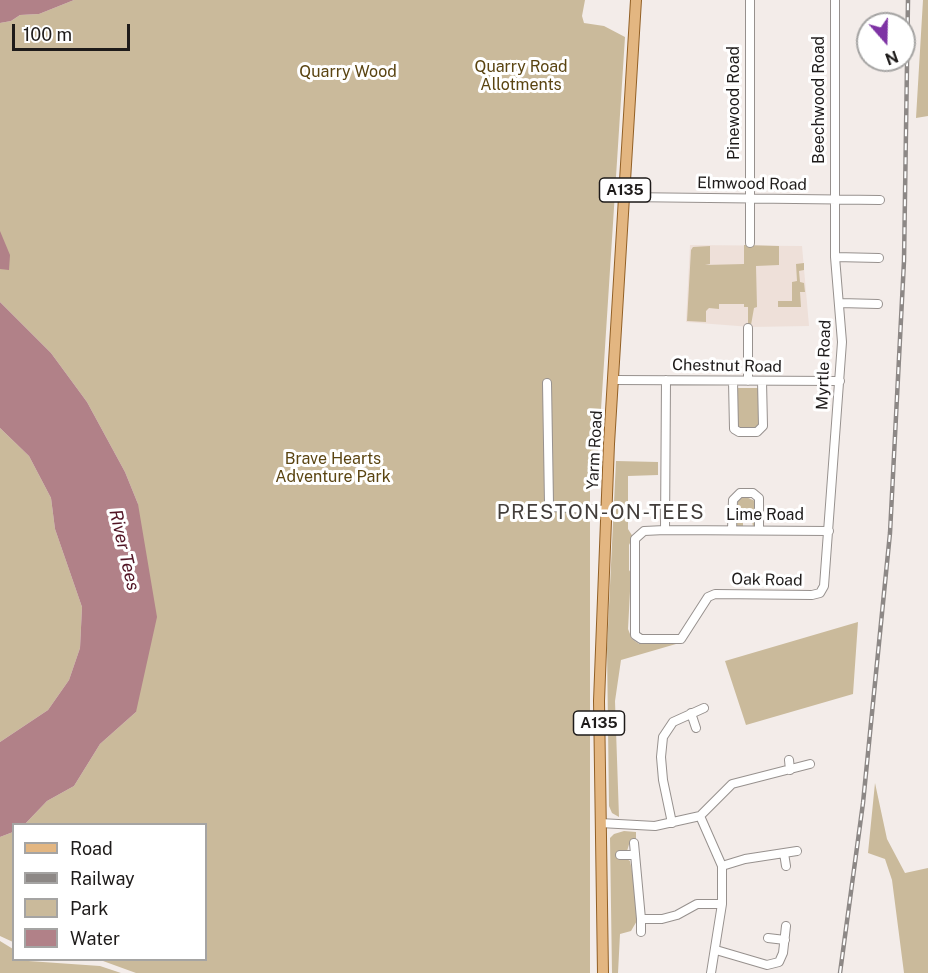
<!DOCTYPE html>
<html>
<head>
<meta charset="utf-8">
<style>
  body { margin:0 }
  #map { position:relative; width:928px; height:973px; overflow:hidden; background:#f3ece9; font-family:"Public Sans",sans-serif }
  canvas { display:block }
  .legend { position:absolute; left:12px; top:823px; width:195px; height:138px; box-sizing:border-box; background:#fff; border:2px solid #a5a4a3; margin:0; padding:8px 10px; list-style:none; font-size:18px; color:#1e1b1a }
  .legend li { display:flex; align-items:center; gap:12px; height:30px }
  .legend b { width:30px; border:2px solid #a5a4a3 }
  .north { position:absolute; left:856px; top:12px; width:60px; height:60px; box-sizing:border-box; background:#fff; border:2px solid #a5a4a3; border-radius:50%; rotate:160deg; font-size:16px; font-weight:700; line-height:24px; text-align:center; color:#1e1b1a }
  .north::after { content:''; display:block; margin:auto; width:21px; height:27px; background:#7e33a4; clip-path:polygon(50% 0,100% 100%,50% 72%,0 100%) }
  .scale { position:absolute; left:12px; top:24px; width:118px; height:27px; box-sizing:border-box; border:3px solid #1e1b1a; border-top:0; padding-left:8px; font-size:18px; line-height:21px; white-space:nowrap; color:#1e1b1a; -webkit-text-stroke:4px #fff; paint-order:stroke }
</style>
</head>
<body>
<div id="map">
<canvas width="928" height="973"></canvas>
<ul class="legend">
<li><b style="height:8px;background:#e3b681"></b>Road</li>
<li><b style="height:8px;background:#8d8886"></b>Railway</li>
<li><b style="height:16px;background:#caba9b"></b>Park</li>
<li><b style="height:16px;background:#b18188"></b>Water</li>
</ul>
<div class="north">N</div>
<div class="scale">100 m</div>
</div>
<script>
const ctx = document.querySelector('canvas').getContext('2d');
ctx.lineJoin = 'round';
function paint(path, color) {
  ctx.fillStyle = color;
  ctx.fill(path, 'evenodd');
}
function toPath(rows) {
  const path = new Path2D();
  for (const r of rows) {
    path.moveTo(r[0], r[1]);
    for (let i = 2; i < r.length; i += 2) path.lineTo(r[i], r[i + 1]);
  }
  return path;
}
function strokePath(path, color, width, dash) {
  ctx.strokeStyle = color;
  ctx.lineWidth = width;
  ctx.lineCap = dash ? 'butt' : 'round';
  ctx.setLineDash(dash || []);
  ctx.stroke(path);
}
function label(font, color, halo, rows, align = 'center') {
  ctx.font = font + ' "Public Sans",sans-serif';
  ctx.lineWidth = 6;
  ctx.setLineDash([]);
  ctx.textBaseline = 'middle';
  ctx.strokeStyle = halo;
  ctx.fillStyle = color;
  for (const [text, x, y, turn = 0] of rows) {
    ctx.save();
    ctx.translate(x, y);
    ctx.rotate((+turn || 0) * Math.PI / 180);
    ctx.textAlign = isNaN(turn) ? turn : align;
    if (halo) ctx.strokeText(text, 0, 0);
    ctx.fillText(text, 0, 0);
    ctx.restore();
  }
}
paint(toPath([
  [690,245,802,246,809,326,751,327,686,322]
]), '#eee0d9');
paint(toPath([
  [74,0,585,0,582,16,584,23,604,26,625,37,596,487,590,489,590,973,136,973,103,961,85,960,206,960,206,824,25,824,47,801,74,786,100,744,136,712,138,504,125,472,87,402,51,353,0,302,0,23,11,21,20,15,39,14],
  [923,0,928,0,928,116,916,118],
  [744,245,779,246,779,265,756,266,757,307,754,308,751,325,748,325,748,307,744,307,744,304,719,304,719,309,709,308,706,311,706,322,687,321,691,250,693,247,710,246,710,264,705,265,744,264],
  [804,263,804,270,799,271,800,282,804,283,805,292,800,292,801,307,778,307,778,301,792,301,792,282,797,281,796,264],
  [737,388,758,388,758,428,738,429],
  [0,428,29,456,51,498,55,529,82,607,80,648,69,680,48,710,0,742],
  [616,461,658,462,658,475,628,476,628,529,633,537,629,545,629,570,631,573,628,629,632,639,639,644,676,644,621,660,615,701,619,817,612,813,609,806,607,648],
  [746,497,755,501,753,519,757,520,753,527,752,520,743,520,743,527,737,527,734,521,738,518,738,499],
  [858,622,853,694,746,725,725,661],
  [875,783,887,839,905,873,928,868,928,973,904,973,892,880,885,859,868,853],
  [624,831,636,832,636,841,630,841,625,858,630,861,637,896,638,919,631,931,620,934,618,973,612,973,610,838,614,834],
  [13,832,14,832,13,942,0,936,0,837],
  [0,941,13,949,14,960,100,966,121,973,0,973]
]), '#caba9b');
paint(toPath([
  [0,0,74,0,39,14,20,15,11,21,0,23],
  [0,231,10,255,9,270,0,269],
  [0,302,51,353,87,402,125,472,138,504,157,617,136,712,100,744,74,786,47,801,25,824,14,824,13,832,0,837,0,742,48,710,69,680,80,648,82,607,55,529,51,498,29,456,0,428]
]), '#b18188');
const minor = toPath([
  [624,197,880,200],
  [750,243,750,0],
  [835,257,879,258],
  [840,303,878,304],
  [614,380,840,381],
  [666,380,665,530,644,531,635,539,635,635,641,639,681,639,708,597,715,594,812,595,820,593,824,586,842,342,835,257,835,0],
  [733,381,734,429,739,432,757,432,763,426,762,381],
  [748,381,748,328],
  [547,383,549,504,551,507,607,510],
  [665,530,829,531],
  [732,530,733,500,740,493,753,493,759,498,759,530],
  [691,713,696,728],
  [789,760,790,770],
  [700,816,732,784,810,764],
  [600,823,655,826,700,816,722,866,722,904,711,973],
  [672,823,663,780,661,757,663,737,673,722,704,708],
  [634,843,641,919,662,919,677,915,697,904,722,904],
  [784,853,786,866],
  [620,855,634,855],
  [722,866,745,859,797,851],
  [641,919,641,932],
  [768,938,785,940],
  [716,950,767,965,779,962,783,953,786,926]
]);
const major = toPath([
  [603,973,599,701,609,444,636,0]
]);
strokePath(minor, '#97918e', 10);
strokePath(major, '#926026', 12);
strokePath(minor, '#fff', 8);
strokePath(major, '#e3b681', 10);
const rail = toPath([
  [840,973,863,803,890,533,904,261,908,0]
]);
strokePath(rail, '#8d8886', 4.5);
strokePath(rail, '#fff', 2, [7]);
for (const [x, y, w] of [
  [625,190,51],
  [599,723,51]
]) {
  const box = new Path2D();
  box.roundRect(x - w / 2, y - 12, w, 24, 4.5);
  ctx.fillStyle = '#fff';
  ctx.fill(box);
  strokePath(box, '#1e1b1a', 1.5);
}
label('bold 15px', '#1e1b1a', null, [
  ["A135",625,190],
  ["A135",599,723]
]);
label('16px', '#5a4411', '#fff', [
  ["Quarry Road",521,67],
  ["Allotments",521,85],
  ["Quarry Wood",348,72],
  ["Brave Hearts",333,459],
  ["Adventure Park",333,477]
]);
label('16px', '#1e1b1a', '#fff', [
  ["Beechwood Road",819,100,-90],
  ["Pinewood Road",734,103,-90],
  ["Elmwood Road",752,184,1],
  ["Myrtle Road",824,365,-88],
  ["Chestnut Road",727,366,1],
  ["Yarm Road",595,450,-87],
  ["Lime Road",765,515],
  ["Oak Road",767,580,1]
]);
label('italic 18px', '#521525', '#fff', [
  ["River Tees",124,550,77]
]);
ctx.letterSpacing = '1.5px';
label('20px', '#433e3b', '#fff', [
  ["PRESTON-ON-TEES",601,513]
]);
ctx.letterSpacing = '0px';
</script>
</body>
</html>
